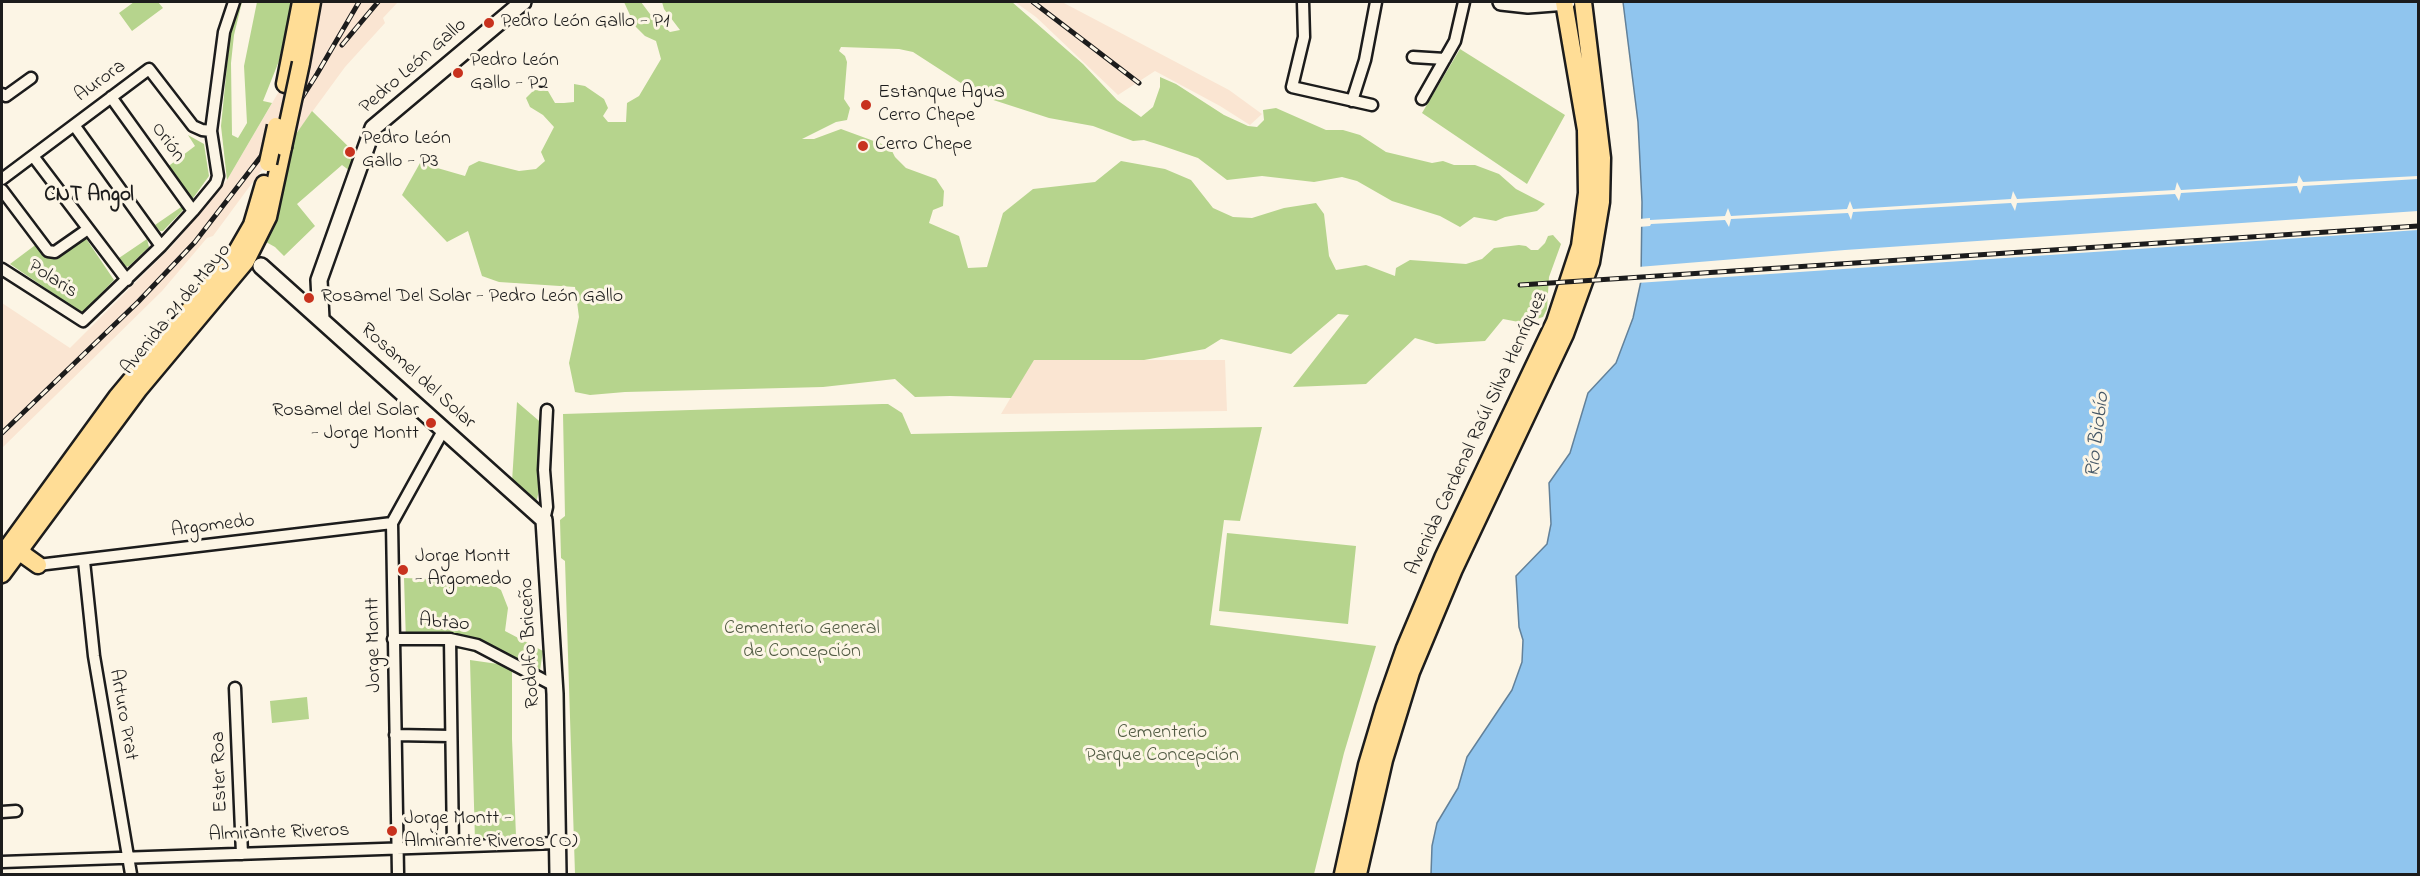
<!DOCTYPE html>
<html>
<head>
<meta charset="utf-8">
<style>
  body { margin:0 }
  #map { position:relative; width:2420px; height:876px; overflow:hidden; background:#fcf5e5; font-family:"Indie Flower",sans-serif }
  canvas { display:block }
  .frame { position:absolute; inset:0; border:3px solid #1c1c1c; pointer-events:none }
</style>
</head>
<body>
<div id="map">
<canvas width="2420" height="876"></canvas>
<div class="frame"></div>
</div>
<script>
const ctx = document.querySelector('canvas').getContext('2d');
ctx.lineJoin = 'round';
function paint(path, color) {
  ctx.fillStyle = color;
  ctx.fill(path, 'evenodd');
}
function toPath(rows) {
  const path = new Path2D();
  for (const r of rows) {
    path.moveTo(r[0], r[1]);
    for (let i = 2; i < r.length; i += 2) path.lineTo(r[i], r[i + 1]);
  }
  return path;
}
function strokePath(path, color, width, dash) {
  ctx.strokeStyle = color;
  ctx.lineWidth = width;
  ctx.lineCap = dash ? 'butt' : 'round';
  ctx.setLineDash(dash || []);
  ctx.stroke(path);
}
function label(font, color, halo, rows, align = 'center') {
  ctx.font = font + ' "Indie Flower",sans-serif';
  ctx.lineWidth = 6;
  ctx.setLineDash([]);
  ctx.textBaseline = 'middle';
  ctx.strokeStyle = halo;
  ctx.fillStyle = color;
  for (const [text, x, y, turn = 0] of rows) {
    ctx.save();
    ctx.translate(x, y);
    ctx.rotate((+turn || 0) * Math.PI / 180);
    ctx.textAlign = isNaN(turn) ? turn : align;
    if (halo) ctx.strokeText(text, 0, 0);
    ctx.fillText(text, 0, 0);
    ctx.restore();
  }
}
paint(toPath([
  [319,2,398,2,383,18,385,23,345,67,296,134,261,171,213,236,207,238,162,291,2,448,2,303,70,348,174,244,227,180,319,23],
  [1015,2,1062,2,1229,90,1262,114,1250,125,1220,106,1155,71,1118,95,1036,17],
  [1033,360,1225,360,1227,411,1001,414]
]), '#fae5d2');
paint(toPath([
  [134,2,158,2,163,8,132,31,119,13],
  [240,2,242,2,234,35,231,63,232,135,238,138,247,123,244,66,257,2,292,2,279,61,263,101,272,103,227,180,221,126,229,46,225,38,229,35],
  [624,2,641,2,650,14,670,32,680,30,664,9,662,2,1012,2,1083,64,1117,100,1141,117,1153,107,1160,87,1160,77,1176,84,1224,115,1248,126,1257,127,1264,120,1263,110,1276,108,1326,130,1343,130,1360,135,1386,152,1432,163,1443,161,1454,165,1475,165,1499,174,1516,189,1545,204,1537,211,1505,217,1496,221,1474,217,1460,227,1440,216,1392,201,1357,181,1342,177,1314,182,1262,176,1227,180,1198,158,1163,146,1144,140,1133,141,1093,126,1049,118,981,96,913,52,899,49,841,47,839,51,845,56,847,62,844,99,850,108,847,120,836,122,802,139,814,139,841,129,890,147,895,157,906,168,936,179,944,191,943,206,933,210,929,223,959,236,968,268,987,267,1003,213,1033,189,1095,182,1121,161,1165,169,1191,180,1213,208,1233,217,1252,218,1284,208,1316,203,1324,214,1329,256,1336,270,1366,265,1395,276,1396,268,1410,260,1466,264,1482,259,1494,248,1519,245,1526,246,1531,250,1538,250,1545,243,1548,236,1553,235,1561,244,1549,277,1547,309,1543,317,1524,323,1503,319,1485,341,1436,344,1415,338,1366,384,1293,387,1349,315,1338,314,1291,354,1221,339,1205,349,1144,360,1034,360,1011,398,950,396,915,397,895,379,823,387,625,392,590,395,575,392,569,363,579,317,575,287,499,282,482,276,468,231,447,242,402,195,420,163,465,176,469,166,479,161,519,171,536,169,545,161,541,152,554,127,543,115,530,107,526,98,534,90,548,91,555,103,564,103,574,102,574,84,585,86,604,99,608,108,603,116,608,122,626,122,627,103,639,96,661,59,656,41,645,36,635,26],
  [1460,49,1565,115,1527,184,1422,113],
  [312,111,356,154,350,171,342,165,297,204,315,226,284,256,275,247,266,242,275,220,290,148,296,134],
  [188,135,204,144,209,176,191,201,166,168,195,146],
  [184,205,184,209,163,231,160,231,155,225],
  [83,237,85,237,114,280,82,313,10,264,38,243,50,259],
  [147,239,149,247,129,266,126,267,119,258],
  [517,402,545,426,544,470,536,503,512,482],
  [882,404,888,404,902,413,911,434,1262,427,1240,521,1224,520,1210,625,1376,646,1344,753,1314,874,575,874,565,561,561,558,560,520,565,516,563,414],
  [1227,533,1356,546,1348,624,1219,611],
  [404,578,487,581,501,590,508,608,505,631,543,651,538,683,512,669,512,739,516,836,475,841,470,660,505,665,497,660,468,650,406,642],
  [307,697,309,719,272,723,270,701]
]), '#b6d48d');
const water = toPath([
  [1623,2,2418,2,2418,874,1431,874,1432,846,1437,823,1458,788,1467,757,1512,690,1522,662,1523,640,1519,627,1516,576,1547,544,1551,524,1549,483,1570,453,1588,393,1616,363,1633,318,1641,281,1642,202,1638,122,1623,2]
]);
paint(water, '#90c5ee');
strokePath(water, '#62819a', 1.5);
paint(toPath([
  [2299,175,2303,182,2418,176,2418,179,2303,186,2300,194,2297,186,2181,193,2179,201,2175,194,2017,203,2015,211,2011,203,1853,212,1851,220,1848,213,1731,219,1729,227,1725,220,1651,224,1650,226,1639,227,1639,219,1650,218,1650,220,1725,216,1728,208,1731,216,1847,209,1850,201,1853,209,2011,199,2013,191,2017,199,2175,190,2177,182,2181,190,2297,183],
  [2418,211,2418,230,1637,283,1638,267,1845,250]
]), '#fcf5e5');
const street = toPath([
  [1303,2,1304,37,1292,87,1372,105],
  [1413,57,1445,59],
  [2,94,6,96,31,78],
  [111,97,193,211],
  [1422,99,1455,41,1464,2],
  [1352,101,1365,60,1376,2],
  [74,125,161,246],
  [33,156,127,280],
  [2,179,149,69,193,126,202,130,211,131],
  [2,190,48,251,55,252,88,229],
  [2,269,83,321,161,246,193,211,216,183,218,176,211,131,224,32,234,2],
  [544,520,547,507,544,470,547,410],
  [84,561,94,656,131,874],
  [38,565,392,523],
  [393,639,450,639,477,645,555,686],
  [450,639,453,846],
  [235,688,242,854],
  [395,735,450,736],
  [2,812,16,811],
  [2,862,557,843],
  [398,874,392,523,444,429]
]);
const secondary = toPath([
  [1501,2,1528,5,1567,2],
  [261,266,544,520,555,694,558,874],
  [321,319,319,280,373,128,523,2]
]);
const primary = toPath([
  [301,63,312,2],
  [285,84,301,2],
  [19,541,24,555,38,565],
  [2,555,117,397,233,258,252,225,264,184],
  [2,574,139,389,246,261,268,217,283,147],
  [1343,874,1367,765,1384,708,1405,648,1443,558,1555,322,1580,246,1587,193,1586,130,1564,2],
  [1358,874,1384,760,1411,672,1454,569,1565,334,1591,262,1601,202,1602,158,1583,2]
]);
strokePath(street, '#1c1c1c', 15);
strokePath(secondary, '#1c1c1c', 20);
strokePath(primary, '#1c1c1c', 21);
strokePath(street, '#fcf5e5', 10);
strokePath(secondary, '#fcf5e5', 15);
strokePath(primary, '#ffdd96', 16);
const rail = toPath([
  [1033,2,1139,83],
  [342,45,378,2],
  [1520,285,2418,226],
  [2,433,138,302,195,242,282,129,317,74,359,2]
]);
strokePath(rail, '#1c1c1c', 5);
strokePath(rail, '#fcf5e5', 3, [9]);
const primaryBridge = toPath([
  [283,147,301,63],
  [268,163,276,126]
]);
strokePath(primaryBridge, '#1c1c1c', 21, []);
strokePath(primaryBridge, '#ffdd96', 16);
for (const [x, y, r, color] of [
  [489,23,6,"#c8321e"],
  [458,73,6,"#c8321e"],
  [866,105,6,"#c8321e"],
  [863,146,6,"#c8321e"],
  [350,152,6,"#c8321e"],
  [309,298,6,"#c8321e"],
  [431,423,6,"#c8321e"],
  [403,570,6,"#c8321e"],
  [392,831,6,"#c8321e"]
]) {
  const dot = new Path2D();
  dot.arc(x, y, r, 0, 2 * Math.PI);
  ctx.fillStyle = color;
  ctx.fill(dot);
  strokePath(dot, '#fcf5e5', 2);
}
label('20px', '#1c1c1c', '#fcf5e5', [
  ["Pedro León Gallo - P1",501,23],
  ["Pedro León",470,62],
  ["Gallo - P2",470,85],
  ["Estanque Agua",878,94],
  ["Cerro Chepe",878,117],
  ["Pedro León",362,140],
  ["Gallo - P3",362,163],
  ["Cerro Chepe",875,146],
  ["Rosamel Del Solar - Pedro León Gallo",321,298],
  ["Rosamel del Solar",419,412,"right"],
  ["- Jorge Montt",419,435,"right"],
  ["Jorge Montt",415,558],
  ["- Argomedo",415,581],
  ["Jorge Montt -",404,820],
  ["Almirante Riveros (O)",404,843]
], 'left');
label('20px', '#1c1c1c', '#fcf5e5', [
  ["Pedro León Gallo",414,67,-41],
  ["Aurora",101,82,-36],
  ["Orión",167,143,54],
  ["Polaris",52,280,33],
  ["Avenida 21 de Mayo",177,310,-51],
  ["Rosamel del Solar",417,377,42],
  ["Avenida Cardenal Raúl Silva Henríquez",1478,434,-65],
  ["Argomedo",213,527,-7],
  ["Abtao",444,624,5],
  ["Rodolfo Briceño",531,643,-93],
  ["Jorge Montt",375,645,-91],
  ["Arturo Prat",122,715,80],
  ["Ester Roa",221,772,-92],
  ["Almirante Riveros",279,834,-2]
]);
label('20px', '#525c44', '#fcf5e5', [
  ["Cementerio General",802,630],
  ["de Concepción",802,653],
  ["Cementerio",1162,734],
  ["Parque Concepción",1162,757]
]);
label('bold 21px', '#1c1c1c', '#fcf5e5', [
  ["CNT Angol",89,197]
]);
label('italic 21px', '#455766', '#fcf5e5', [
  ["Río Biobío",2099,435,-83]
]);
</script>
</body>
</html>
